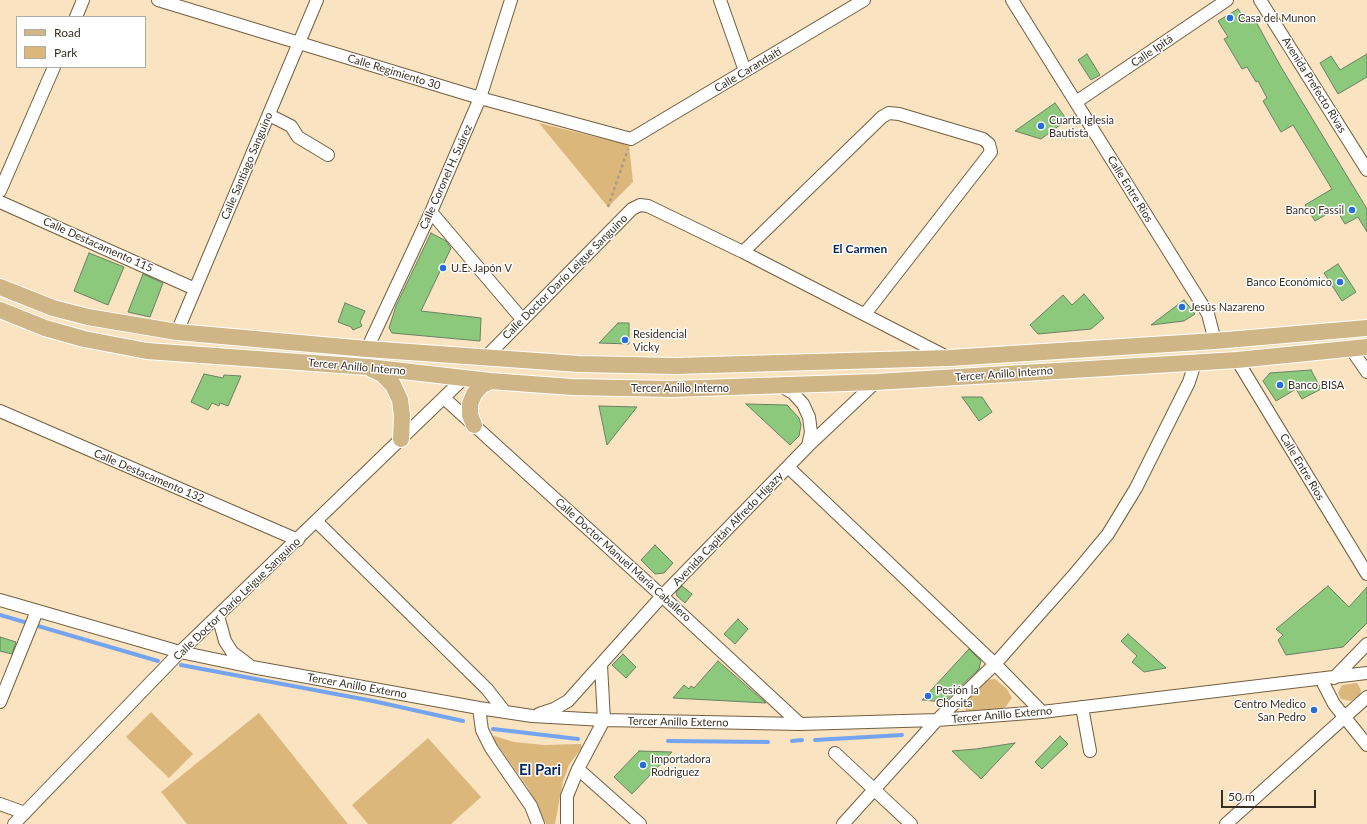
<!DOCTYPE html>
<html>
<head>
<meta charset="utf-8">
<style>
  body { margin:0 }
  #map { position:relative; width:1367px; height:824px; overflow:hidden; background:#f9e3c1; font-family:Lato,sans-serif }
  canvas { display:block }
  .legend { position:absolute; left:16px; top:16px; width:130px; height:52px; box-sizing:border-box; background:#fff; border:1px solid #afaca7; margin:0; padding:5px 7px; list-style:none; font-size:12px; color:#382f22 }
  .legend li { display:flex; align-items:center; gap:8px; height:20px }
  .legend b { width:20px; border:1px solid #afaca7 }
  .scale { position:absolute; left:1221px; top:790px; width:95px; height:18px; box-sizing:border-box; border:2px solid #382f22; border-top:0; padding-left:5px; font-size:12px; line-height:14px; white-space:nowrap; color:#382f22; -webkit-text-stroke:3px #fff; paint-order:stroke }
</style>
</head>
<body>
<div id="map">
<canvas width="1367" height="824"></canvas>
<ul class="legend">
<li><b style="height:5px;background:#d0b586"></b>Road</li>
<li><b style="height:11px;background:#dcb77c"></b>Park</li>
</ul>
<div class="scale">50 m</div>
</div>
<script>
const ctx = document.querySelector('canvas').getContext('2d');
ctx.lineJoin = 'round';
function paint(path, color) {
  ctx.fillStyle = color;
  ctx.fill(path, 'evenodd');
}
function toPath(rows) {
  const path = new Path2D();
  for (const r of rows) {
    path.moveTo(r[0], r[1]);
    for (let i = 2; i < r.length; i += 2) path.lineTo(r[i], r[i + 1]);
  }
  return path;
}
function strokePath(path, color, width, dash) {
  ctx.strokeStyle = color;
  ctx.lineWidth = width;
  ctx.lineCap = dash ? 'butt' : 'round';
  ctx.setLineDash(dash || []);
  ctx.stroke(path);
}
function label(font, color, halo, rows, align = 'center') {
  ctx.font = font + ' Lato,sans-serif';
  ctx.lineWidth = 3;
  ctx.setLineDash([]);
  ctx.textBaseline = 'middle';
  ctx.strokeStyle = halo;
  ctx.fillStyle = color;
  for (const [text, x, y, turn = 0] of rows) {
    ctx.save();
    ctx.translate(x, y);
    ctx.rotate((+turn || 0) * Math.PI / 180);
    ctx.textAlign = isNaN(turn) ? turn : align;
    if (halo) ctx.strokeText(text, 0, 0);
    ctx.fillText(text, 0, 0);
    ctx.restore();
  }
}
paint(toPath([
  [539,123,629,145,633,182,608,207],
  [995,679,1007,689,1012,698,1004,709,965,712,968,698,985,680],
  [1357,683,1361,690,1360,695,1351,701,1341,699,1338,693,1342,685],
  [151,712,193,754,169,778,126,737],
  [259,713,348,824,187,824,161,792],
  [494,736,514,742,544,745,581,744,582,747,569,765,563,781,555,824,546,824,528,788,492,737],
  [428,738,481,797,451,824,368,824,352,805]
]), '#dcb77c');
strokePath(toPath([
  [0,615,158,661],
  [181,665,373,701,463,721],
  [493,729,578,739],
  [815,740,902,735],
  [668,741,768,742],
  [792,741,802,740]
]), '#74a4ef', 4);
const building = toPath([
  [1238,9,1248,24,1255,20,1281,67,1367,209,1367,232,1358,217,1345,224,1336,209,1315,221,1305,205,1332,189,1293,125,1281,132,1263,101,1267,98,1258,81,1256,82,1247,67,1242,69,1224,39,1228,37,1218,21,1238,9],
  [1087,54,1100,75,1091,80,1078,60,1087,54],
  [1367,54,1367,77,1338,94,1320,63,1331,56,1340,70,1367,54],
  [1055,103,1067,120,1041,139,1015,131,1055,103],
  [431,233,446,241,451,248,421,311,481,318,480,341,392,333,389,328,396,306,431,233],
  [89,253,124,267,108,305,74,291,89,253],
  [1338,264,1356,292,1342,301,1324,273,1338,264],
  [143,274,163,283,150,317,128,312,143,274],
  [1084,294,1104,318,1091,329,1038,334,1030,325,1063,295,1072,305,1084,294],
  [1184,300,1195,314,1184,321,1151,325,1184,300],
  [345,303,365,311,360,322,362,326,353,330,351,327,338,322,345,303],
  [618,323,629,323,629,344,599,343,618,323],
  [1311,370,1321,389,1302,399,1296,389,1276,401,1263,381,1270,373,1311,370],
  [204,374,223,378,224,375,241,376,228,406,220,403,219,406,212,403,208,410,191,402,204,374],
  [962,397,982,397,992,412,979,421,962,397],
  [746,404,787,405,799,418,801,425,799,436,790,445,746,404],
  [599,406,637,407,607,445,599,406],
  [655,545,673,563,664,573,655,574,641,560,655,545],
  [682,586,692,594,685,603,677,596,676,592,682,586],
  [1328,586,1349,607,1367,587,1367,623,1343,647,1286,655,1278,640,1283,635,1276,629,1328,586],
  [738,619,748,629,735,644,724,634,738,619],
  [1128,634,1166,668,1144,672,1132,662,1137,656,1121,641,1128,634],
  [0,637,16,642,12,654,0,651,0,637],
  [969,649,981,661,979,669,944,702,922,700,969,649],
  [623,654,636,667,626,678,612,665,623,654],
  [718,661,765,702,766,703,673,698,684,685,689,689,691,686,694,688,718,661],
  [1060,736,1068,744,1042,769,1035,762,1060,736],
  [1015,743,981,779,952,751,976,749,1015,743],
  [639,751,672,752,632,794,614,777,639,751]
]);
paint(building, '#8dc97d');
strokePath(building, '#698063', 1);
const minor = toPath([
  [158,0,480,98,631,139,864,0],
  [720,0,745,71],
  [1012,0,1208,314,1215,341],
  [1260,0,1367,170],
  [76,17,83,0],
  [1076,102,1227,0],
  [269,115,291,126,298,137,328,155],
  [0,191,54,67],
  [0,202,195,289],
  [431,212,522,319],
  [743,252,882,117,889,113,899,114,983,139,989,144,991,152,865,314],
  [177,332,317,0],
  [367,349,431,212,480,98,511,0],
  [1351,349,1367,372],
  [485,358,632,209,640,205,648,206,743,252,949,358],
  [1237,360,1367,574],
  [781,386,793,393,803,404,809,417,811,432,808,446],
  [444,398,662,596,800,724],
  [0,411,298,540],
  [788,467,995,664,1042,712],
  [317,522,487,689,505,712],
  [0,600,180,652,252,667,479,708,532,716,604,720,800,724,937,720,1042,712,1367,673],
  [218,616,225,641,232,652,249,665],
  [1334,678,1367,644],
  [1321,679,1334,704,1367,745],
  [0,702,37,611],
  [1082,707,1090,751],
  [479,708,482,730,491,748,531,806,538,824],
  [539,714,554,709,568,701,662,596,808,446,876,382],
  [835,753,911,824],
  [578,769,640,824],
  [0,804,25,813],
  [14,824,180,652,463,379],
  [567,824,567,796,578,769,604,720,601,665],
  [843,824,937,720,995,664,1073,576,1108,534,1136,488,1189,382,1195,363],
  [1226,824,1367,697]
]);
const major = toPath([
  [0,287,53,308,88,317,177,332,367,349,579,364,676,366,949,358,1215,341,1367,328],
  [0,310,45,328,84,339,147,351,368,367,490,381,572,387,672,389,876,382,1237,360,1367,347],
  [371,369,382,374,393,385,400,400,402,416,401,439],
  [474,425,470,415,470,404,474,394,481,386,490,381]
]);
strokePath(minor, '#725f41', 14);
strokePath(major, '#fff', 18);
strokePath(toPath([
  [608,207,628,149]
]), '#ac9b81', 2.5, [3, 3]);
strokePath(minor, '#fff', 12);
strokePath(major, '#d0b586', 16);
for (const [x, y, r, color] of [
  [1230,18,4,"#286eda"],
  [1041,126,4,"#286eda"],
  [1352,210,4,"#286eda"],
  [443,268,4,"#286eda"],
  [1340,282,4,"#286eda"],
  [1182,307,4,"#286eda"],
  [625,340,4,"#286eda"],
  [1280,385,4,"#286eda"],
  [928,696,4,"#286eda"],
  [1314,710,4,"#286eda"],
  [643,765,4,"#286eda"]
]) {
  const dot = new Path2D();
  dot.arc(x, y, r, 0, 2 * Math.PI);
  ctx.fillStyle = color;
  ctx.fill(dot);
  strokePath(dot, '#fff', 1.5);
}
label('11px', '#382f22', '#fff', [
  ["Casa del Munon",1238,18],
  ["Cuarta Iglesia",1049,120],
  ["Bautista",1049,133],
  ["Banco Fassil",1344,210,"right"],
  ["U.E. Japón V",451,268],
  ["Banco Económico",1332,282,"right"],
  ["Jesús Nazareno",1190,307],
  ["Residencial",633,334],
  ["Vicky",633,347],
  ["Banco BISA",1288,385],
  ["Pesión la",936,690],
  ["Chosita",936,703],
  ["Centro Medico",1306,704,"right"],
  ["San Pedro",1306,717,"right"],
  ["Importadora",651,759],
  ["Rodriguez",651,772]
], 'left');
label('11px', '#382f22', '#fff', [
  ["Calle Ipitá",1152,51,-34],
  ["Calle Carandaití",748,70,-31],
  ["Calle Regimiento 30",394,72,17],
  ["Avenida Prefecto Rivas",1314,85,58],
  ["Calle Santiago Sanguino",247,166,-67],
  ["Calle Coronel H. Suárez",446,177,-66],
  ["Calle Entre Rios",1130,189,58],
  ["Calle Destacamento 115",98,245,24],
  ["Calle Doctor Darío Leigue Sanguino",565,277,-45],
  ["Tercer Anillo Interno",357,367,5],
  ["Tercer Anillo Interno",1004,374,-4],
  ["Tercer Anillo Interno",680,388],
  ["Calle Entre Rios",1302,467,59],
  ["Calle Destacamento 132",149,476,23],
  ["Avenida Capitán Alfredo Higazy",728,529,-46],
  ["Calle Doctor Manuel María Caballero",623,560,42],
  ["Calle Doctor Darío Leigue Sanguino",237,599,-44],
  ["Tercer Anillo Externo",357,686,10],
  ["Tercer Anillo Externo",1002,715,-5],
  ["Tercer Anillo Externo",678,722,1]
]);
label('bold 12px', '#042659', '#fff', [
  ["El Carmen",860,249]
]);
label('bold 15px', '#042659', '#fff', [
  ["El Pari",540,770]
]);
</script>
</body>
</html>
